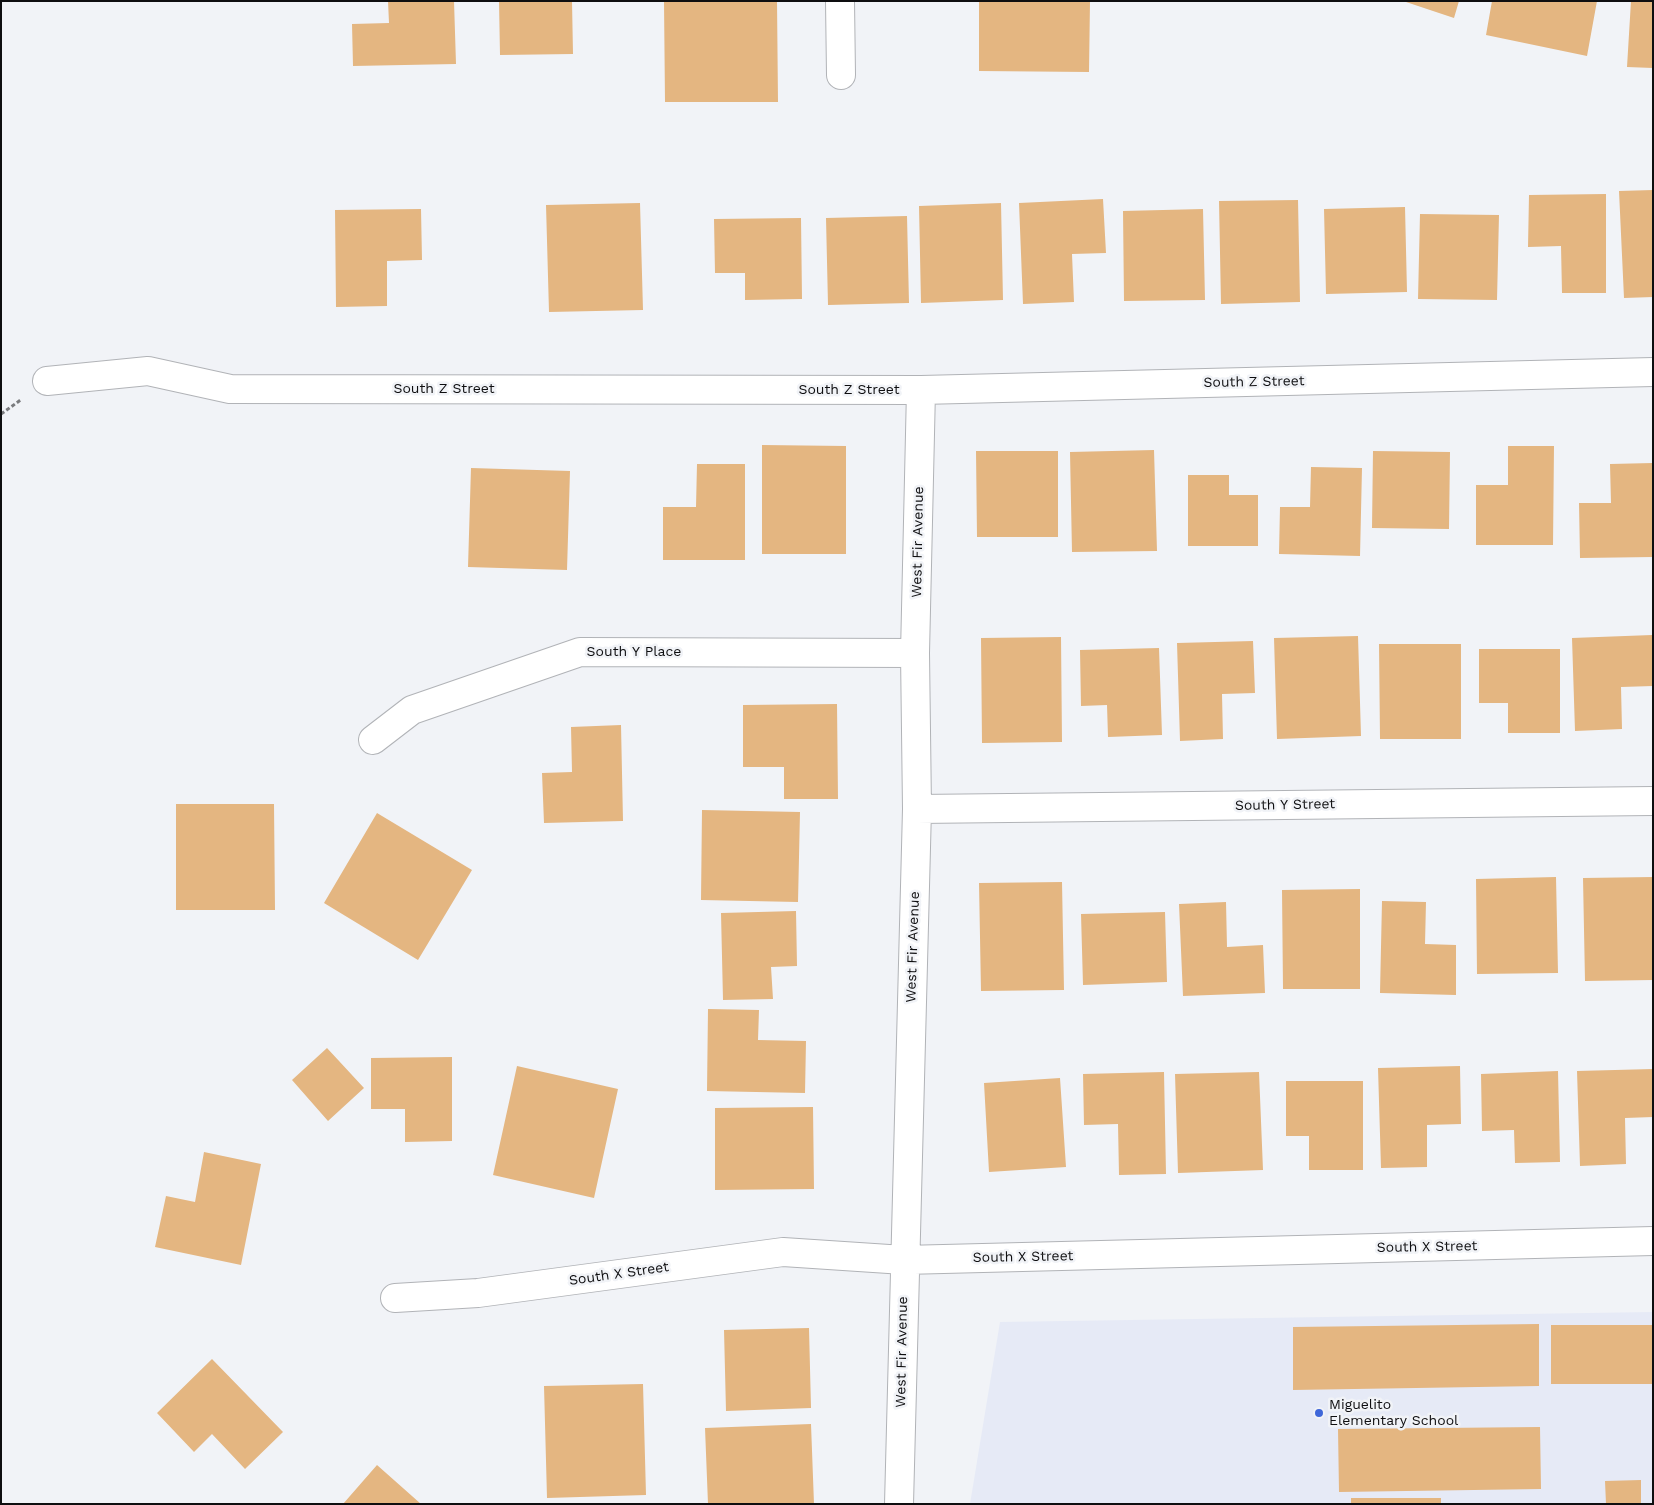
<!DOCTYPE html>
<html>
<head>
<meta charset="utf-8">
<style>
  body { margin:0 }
  #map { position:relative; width:1654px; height:1505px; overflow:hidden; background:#f1f3f7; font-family:"Work Sans",sans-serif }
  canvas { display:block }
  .frame { position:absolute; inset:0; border:2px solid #0e0e10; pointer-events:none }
</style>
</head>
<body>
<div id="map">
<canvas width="1654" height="1505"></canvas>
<div class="frame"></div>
</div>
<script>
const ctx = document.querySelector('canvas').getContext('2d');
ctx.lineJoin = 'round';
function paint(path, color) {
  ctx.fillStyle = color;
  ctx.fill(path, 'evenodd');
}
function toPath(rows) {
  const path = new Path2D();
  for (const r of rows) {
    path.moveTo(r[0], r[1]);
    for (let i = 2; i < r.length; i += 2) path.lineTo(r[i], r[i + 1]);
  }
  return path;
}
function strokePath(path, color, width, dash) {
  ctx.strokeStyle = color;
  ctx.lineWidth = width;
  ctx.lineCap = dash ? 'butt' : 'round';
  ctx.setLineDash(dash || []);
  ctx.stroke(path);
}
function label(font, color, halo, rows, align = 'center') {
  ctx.font = font + ' "Work Sans",sans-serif';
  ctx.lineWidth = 5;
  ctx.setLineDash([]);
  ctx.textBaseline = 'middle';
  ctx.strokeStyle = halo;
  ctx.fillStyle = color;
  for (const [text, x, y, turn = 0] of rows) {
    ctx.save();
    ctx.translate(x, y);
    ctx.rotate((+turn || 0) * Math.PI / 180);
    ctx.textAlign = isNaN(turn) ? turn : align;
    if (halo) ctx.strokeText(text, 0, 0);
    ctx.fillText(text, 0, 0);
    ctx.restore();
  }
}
paint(toPath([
  [1653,1312,1653,1504,970,1504,1000,1322]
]), '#e6eaf6');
paint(toPath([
  [388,1,454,1,456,64,353,66,352,24,389,23],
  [499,1,572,1,573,54,500,55],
  [777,1,778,102,665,102,664,2],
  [979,1,1090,1,1089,72,979,71],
  [1403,1,1459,1,1454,18],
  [1492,1,1597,1,1587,56,1486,35],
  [1631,1,1653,1,1653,68,1627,67],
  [1653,190,1653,297,1624,298,1619,191],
  [1606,194,1606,293,1562,293,1561,246,1528,247,1529,195],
  [1103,199,1106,253,1072,254,1074,302,1023,304,1019,203],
  [1298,200,1300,302,1221,304,1219,201],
  [640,203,643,310,549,312,546,205],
  [1001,203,1003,300,921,303,919,206],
  [1405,207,1407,292,1326,294,1324,209],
  [421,209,422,260,387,261,387,306,336,307,335,210],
  [1203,209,1205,300,1124,301,1123,211],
  [1420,214,1499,215,1497,300,1418,299],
  [907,216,909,303,828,305,826,218],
  [801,218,802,299,745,300,745,273,715,273,714,219],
  [762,445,846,446,846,554,762,554],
  [1508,446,1554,446,1553,545,1476,545,1476,485,1508,485],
  [1154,450,1157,551,1072,552,1070,452],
  [976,451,1058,451,1058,537,977,537],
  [1373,451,1450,452,1449,529,1372,528],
  [1653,463,1653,557,1580,558,1579,503,1611,503,1610,464],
  [697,464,745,464,745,560,663,560,663,507,696,507],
  [1311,467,1362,468,1360,556,1279,554,1280,507,1310,507],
  [471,468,570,471,567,570,468,567],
  [1188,475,1229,475,1229,495,1258,495,1258,546,1188,546],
  [1652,635,1653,686,1621,687,1622,729,1575,731,1572,638],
  [1358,636,1361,736,1277,739,1274,638],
  [1061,637,1062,742,982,743,981,638],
  [1253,641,1255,693,1222,694,1223,739,1180,741,1177,643],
  [1379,644,1461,644,1461,739,1380,739],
  [1159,648,1162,735,1108,737,1107,705,1081,706,1080,650],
  [1479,649,1560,649,1560,733,1508,733,1508,703,1479,703],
  [837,704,838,799,784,799,784,767,743,767,743,705],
  [621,725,623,821,544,823,542,773,572,772,571,727],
  [176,804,274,804,275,910,176,910],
  [702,810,800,812,798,902,701,900],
  [377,813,472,870,418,960,324,903],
  [1556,877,1558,973,1477,974,1476,879],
  [1653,877,1653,980,1585,981,1583,878],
  [1062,882,1064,990,981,991,979,883],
  [1360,889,1360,989,1283,989,1282,890],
  [1382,901,1426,902,1425,944,1456,945,1456,995,1380,993],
  [1226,902,1227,947,1263,945,1265,993,1183,996,1179,904],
  [796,911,797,966,771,967,773,999,723,1000,721,913],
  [1165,912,1167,982,1083,985,1081,914],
  [708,1009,759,1010,758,1040,806,1041,805,1093,707,1091],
  [327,1048,364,1088,328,1121,292,1080],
  [452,1057,452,1141,405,1142,405,1109,371,1109,371,1058],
  [517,1066,618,1089,594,1198,493,1175],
  [1460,1066,1461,1124,1427,1125,1427,1167,1381,1168,1378,1068],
  [1653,1069,1653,1117,1625,1118,1626,1164,1580,1166,1577,1071],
  [1558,1071,1560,1162,1515,1163,1514,1130,1482,1131,1481,1074],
  [1164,1072,1166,1174,1119,1175,1118,1124,1084,1125,1083,1074],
  [1259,1072,1263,1170,1178,1173,1175,1074],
  [1060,1078,1066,1167,989,1172,984,1083],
  [1286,1081,1363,1081,1363,1170,1309,1170,1309,1136,1286,1136],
  [813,1107,814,1189,715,1190,715,1108],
  [204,1152,261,1164,241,1265,155,1247,166,1196,195,1202],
  [1539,1324,1539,1386,1293,1390,1293,1327],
  [1551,1325,1653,1325,1653,1384,1551,1384],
  [809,1328,811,1408,726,1411,724,1330],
  [212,1359,283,1432,245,1469,212,1434,194,1452,157,1413],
  [643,1384,646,1495,547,1498,544,1386],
  [811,1424,814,1504,708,1504,705,1428],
  [1540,1427,1541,1489,1339,1492,1338,1429],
  [377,1465,421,1504,343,1504],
  [1641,1480,1641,1504,1606,1504,1605,1481],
  [1351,1498,1441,1498,1441,1504,1351,1504]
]), '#e4b681');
const minor = toPath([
  [840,1,841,75],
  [47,381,148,371,230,389,921,390,1653,372],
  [373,740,412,710,580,652,915,653],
  [917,809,1653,801],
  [395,1298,478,1293,783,1252,904,1260,1653,1241],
  [899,1504,917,809,915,653,921,390]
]);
strokePath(minor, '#b1b3b7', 30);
strokePath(toPath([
  [1,414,22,399]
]), '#7a7b7e', 3, [4, 2.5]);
strokePath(minor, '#fff', 28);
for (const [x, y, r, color] of [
  [1319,1413,5,"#3f67d9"]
]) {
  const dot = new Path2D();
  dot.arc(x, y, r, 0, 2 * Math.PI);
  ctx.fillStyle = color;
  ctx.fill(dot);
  strokePath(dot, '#f1f3f7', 2);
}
label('14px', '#0e0e10', '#f1f3f7', [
  ["South Z Street",1254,382,-1],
  ["South Z Street",444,389],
  ["South Z Street",849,390],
  ["West Fir Avenue",918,542,-89],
  ["South Y Place",634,652],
  ["South Y Street",1285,805,-1],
  ["West Fir Avenue",913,947,-88],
  ["South X Street",1427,1247,-1],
  ["South X Street",1023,1257,-1],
  ["South X Street",619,1274,-8],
  ["West Fir Avenue",902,1352,-89]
]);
label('14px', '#0e0e10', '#f1f3f7', [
  ["Miguelito",1329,1405],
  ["Elementary School",1329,1421]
], 'left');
</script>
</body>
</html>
